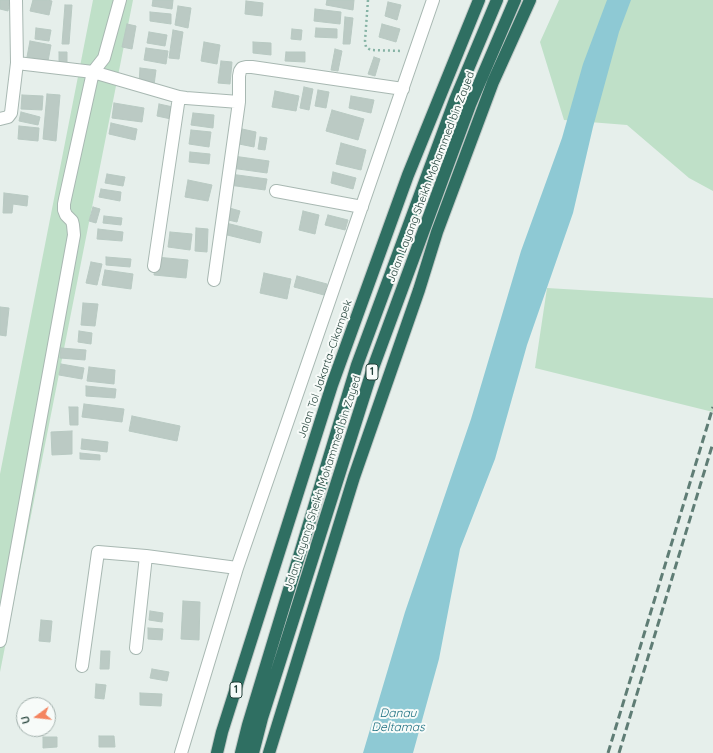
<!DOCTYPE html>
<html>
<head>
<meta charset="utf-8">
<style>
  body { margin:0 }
  #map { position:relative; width:713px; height:753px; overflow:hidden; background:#e6efeb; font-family:Quicksand,sans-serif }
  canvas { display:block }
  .north { position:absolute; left:16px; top:697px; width:40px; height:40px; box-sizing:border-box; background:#f7fbf9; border:1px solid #a3b1ad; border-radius:50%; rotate:255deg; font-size:11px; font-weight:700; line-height:16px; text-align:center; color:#24423a }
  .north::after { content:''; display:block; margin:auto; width:14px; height:18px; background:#f4845f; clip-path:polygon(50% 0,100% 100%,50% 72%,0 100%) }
</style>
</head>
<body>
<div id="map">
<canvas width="713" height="753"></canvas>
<div class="north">U</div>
</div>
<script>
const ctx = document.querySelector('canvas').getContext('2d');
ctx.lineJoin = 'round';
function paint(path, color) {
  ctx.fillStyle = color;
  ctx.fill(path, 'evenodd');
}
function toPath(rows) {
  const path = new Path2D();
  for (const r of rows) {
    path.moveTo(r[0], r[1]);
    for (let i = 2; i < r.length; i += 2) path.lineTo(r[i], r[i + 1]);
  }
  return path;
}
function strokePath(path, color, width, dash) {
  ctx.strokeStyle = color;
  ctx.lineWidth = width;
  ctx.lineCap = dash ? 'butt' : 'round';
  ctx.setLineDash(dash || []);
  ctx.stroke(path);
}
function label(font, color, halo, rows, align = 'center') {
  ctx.font = font + ' Quicksand,sans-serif';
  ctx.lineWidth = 4;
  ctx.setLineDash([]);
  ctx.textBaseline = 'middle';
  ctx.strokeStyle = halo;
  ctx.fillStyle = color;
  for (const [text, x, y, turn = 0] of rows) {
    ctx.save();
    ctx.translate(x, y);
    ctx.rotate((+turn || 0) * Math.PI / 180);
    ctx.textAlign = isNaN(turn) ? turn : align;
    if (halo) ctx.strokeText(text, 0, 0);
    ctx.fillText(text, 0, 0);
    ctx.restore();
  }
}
paint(toPath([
  [93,0,133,0,0,672,0,474],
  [559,0,713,0,713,191,689,178,627,125,564,120,540,42],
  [547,288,713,298,713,412,535,368]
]), '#bfe0c8');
paint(toPath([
  [607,0,631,0,619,32,593,127,573,213,527,345,495,459,460,549,439,659,413,753,363,753,405,612,471,419,521,251,562,138,583,64]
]), '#8ec9d4');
const building = toPath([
  [0,0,10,0,8,11,0,9,0,0],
  [33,0,47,0,52,1,49,15,30,11,33,0],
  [153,0,173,0,172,9,152,6,153,0],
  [327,0,354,0,353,10,326,5,327,0],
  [246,1,263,3,262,16,245,14,246,1],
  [388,2,401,5,397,20,385,16,388,2],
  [65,5,72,5,69,44,62,44,65,5],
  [178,6,191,8,188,28,175,25,178,6],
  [315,9,341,12,340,24,314,21,315,9],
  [150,12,171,14,171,24,150,21,150,12],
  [345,17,353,18,350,44,343,44,345,17],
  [127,24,136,26,132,49,122,47,127,24],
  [382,24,400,29,396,42,379,37,382,24],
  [36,28,51,30,49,41,35,39,36,28],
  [316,28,337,29,337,38,315,37,316,28],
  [292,29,302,30,301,40,291,39,292,29],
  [173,30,183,32,179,59,169,58,173,30],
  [149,32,167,35,165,46,147,43,149,32],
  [30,41,51,45,48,61,27,57,30,41],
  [204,42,220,45,217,64,201,61,204,42],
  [253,42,271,43,271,55,253,53,253,42],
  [146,48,168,51,166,64,144,60,146,48],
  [335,49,342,51,338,71,331,70,335,49],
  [59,52,67,52,67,65,59,65,59,52],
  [286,52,305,52,305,62,285,61,286,52],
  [374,57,380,59,375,76,368,74,374,57],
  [221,61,232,62,230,84,218,83,221,61],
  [140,68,156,70,154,85,139,84,140,68],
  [304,87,313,89,309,110,300,108,304,87],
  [318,90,329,92,326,108,315,106,318,90],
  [275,91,299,96,296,111,272,107,275,91],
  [47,94,60,95,56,141,43,139,47,94],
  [22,95,43,96,42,110,21,109,22,95],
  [351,96,374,100,371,113,349,108,351,96],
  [114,103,144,108,142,122,112,118,114,103],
  [159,104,173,107,171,119,157,116,159,104],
  [332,110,364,119,358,140,326,131,332,110],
  [21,112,40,117,38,125,19,121,21,112],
  [193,113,214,115,213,128,191,125,193,113],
  [111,123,137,129,135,140,109,134,111,123],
  [19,126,39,128,38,141,18,139,19,126],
  [242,129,256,132,254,147,239,144,242,129],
  [191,130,211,132,209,147,189,144,191,130],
  [260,137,267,138,265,150,258,149,260,137],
  [341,143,366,150,361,170,336,164,341,143],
  [190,152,210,154,209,164,189,162,190,152],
  [233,156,269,161,267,173,231,168,233,156],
  [333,172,356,178,353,189,331,183,333,172],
  [107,174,125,177,123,186,105,183,107,174],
  [230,174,267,179,265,190,229,185,230,174],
  [188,180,212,185,208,201,185,197,188,180],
  [101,189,121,192,120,201,99,197,101,189],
  [4,193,28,196,27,206,13,204,12,213,3,213,4,193],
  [93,207,100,209,96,223,89,221,93,207],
  [226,207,240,211,237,222,224,219,226,207],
  [303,211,319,215,315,234,299,230,303,211],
  [328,215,348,220,345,230,325,225,328,215],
  [104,216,122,218,121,225,103,223,104,216],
  [226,223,262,232,260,243,223,234,226,223],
  [196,228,208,229,207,252,195,251,196,228],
  [98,229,123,232,122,241,97,239,98,229],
  [170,232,192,234,190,250,168,247,170,232],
  [106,257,131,259,130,267,106,265,106,257],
  [156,257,188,260,186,278,154,275,156,257],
  [91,262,102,264,97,285,86,283,91,262],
  [105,270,133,274,131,289,102,285,105,270],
  [264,273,291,279,287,299,260,293,264,273],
  [297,276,327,284,324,295,294,287,297,276],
  [83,303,98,304,95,326,81,325,83,303],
  [0,307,9,308,6,336,0,335,0,307],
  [79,331,92,333,91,344,78,342,79,331],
  [61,348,86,350,85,360,60,358,61,348],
  [61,364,84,368,82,379,59,375,61,364],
  [89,367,115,370,114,384,87,381,89,367],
  [86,386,116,389,115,398,86,396,86,386],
  [84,404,124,409,122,422,82,417,84,404],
  [69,407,78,407,78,425,70,425,69,407],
  [132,416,180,426,177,441,129,431,132,416],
  [72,431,72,454,52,455,51,432,72,431],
  [82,439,108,442,107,452,81,449,82,439],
  [80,453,100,455,100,460,80,459,80,453],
  [183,601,200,602,199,640,181,639,183,601],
  [150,611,163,613,162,622,149,620,150,611],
  [41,620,52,621,50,642,39,641,41,620],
  [148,628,163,629,162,640,148,639,148,628],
  [101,651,110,651,109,669,100,669,101,651],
  [152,669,169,672,167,681,150,678,152,669],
  [96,684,106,685,104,699,95,698,96,684],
  [140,693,162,694,161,706,140,705,140,693],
  [99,736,114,736,115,747,99,747,99,736],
  [43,737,57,737,57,747,43,748,43,737]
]);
paint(building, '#bbcac4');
strokePath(building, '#b8c9c2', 1);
const minor = toPath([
  [17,63,93,72,179,97],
  [0,119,8,117,11,113,17,63,16,0],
  [276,191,362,207],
  [154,266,179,97,186,98,239,102,239,76,240,71,242,68,246,67,252,67,403,89],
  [214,280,239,102],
  [0,641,74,235,73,225,72,221,66,215,64,210,64,204,65,199,93,72,104,58,120,0],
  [136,648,146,556],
  [82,666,98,552,146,556,237,568],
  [181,753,237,568,433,0]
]);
const highway = toPath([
  [217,753,222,732,332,385,408,175,479,0],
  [241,753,248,725,357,365,455,100,497,0],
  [253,753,262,718,373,368,470,105,515,0],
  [269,753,354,477,419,290,437,232,493,82,530,0]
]);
strokePath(minor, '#a8b8b2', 14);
strokePath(highway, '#c2cac8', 14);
strokePath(toPath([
  [368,0,365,41,366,47,369,49,371,50,402,51]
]), '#86b3a5', 2.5, [2, 3]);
strokePath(minor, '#fff', 12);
strokePath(highway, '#2f6f62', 12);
strokePath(toPath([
  [608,753,713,407],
  [619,753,713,443]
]), '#5f7d75', 3, [8, 4]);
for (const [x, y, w] of [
  [372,372,12],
  [236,690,12]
]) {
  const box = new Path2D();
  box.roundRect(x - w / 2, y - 8, w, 16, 3);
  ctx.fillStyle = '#f7fbf9';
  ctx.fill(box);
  strokePath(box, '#24423a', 1);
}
label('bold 10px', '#24423a', null, [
  ["1",372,372],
  ["1",236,690]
]);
label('11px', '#24423a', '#f7fbf9', [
  ["Jalan Layang Sheikh Mohammed bin Zayed",431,177,-69],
  ["Jalan Tol Jakarta–Cikampek",325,369,-71],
  ["Jalan Layang Sheikh Mohammed bin Zayed",323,483,-72]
]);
label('italic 12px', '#1c6f80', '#f7fbf9', [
  ["Danau",398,713],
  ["Deltamas",398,727]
]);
</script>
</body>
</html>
